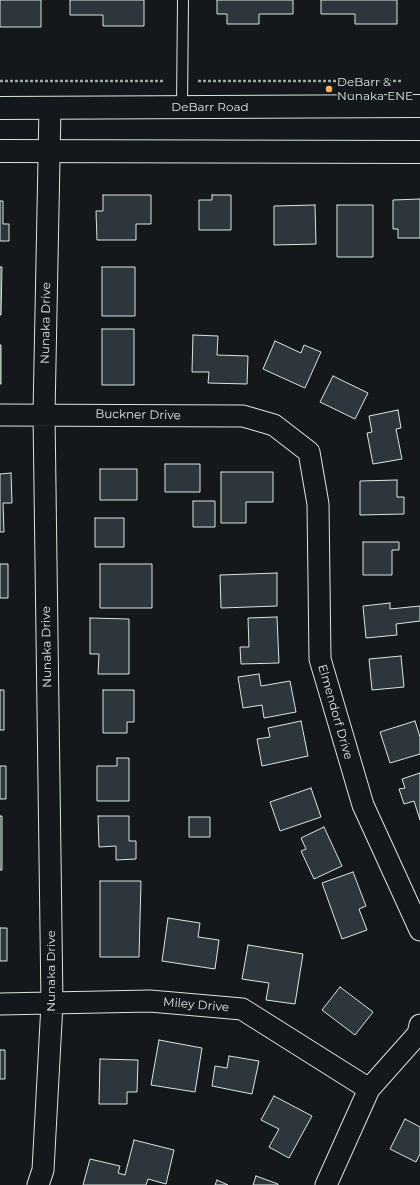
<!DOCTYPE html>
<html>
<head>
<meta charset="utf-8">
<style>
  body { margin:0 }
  canvas { display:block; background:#14181c }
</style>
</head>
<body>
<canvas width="420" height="1185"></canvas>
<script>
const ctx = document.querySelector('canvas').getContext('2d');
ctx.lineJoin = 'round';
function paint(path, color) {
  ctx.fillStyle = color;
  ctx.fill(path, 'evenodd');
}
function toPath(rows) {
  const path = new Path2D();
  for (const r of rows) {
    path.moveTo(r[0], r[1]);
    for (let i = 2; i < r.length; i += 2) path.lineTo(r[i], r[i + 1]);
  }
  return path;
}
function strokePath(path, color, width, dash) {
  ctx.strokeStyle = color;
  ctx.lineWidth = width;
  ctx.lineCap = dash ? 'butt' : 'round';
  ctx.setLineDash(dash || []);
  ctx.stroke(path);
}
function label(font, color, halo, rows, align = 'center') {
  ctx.font = font + ' Montserrat,sans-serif';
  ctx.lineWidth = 3;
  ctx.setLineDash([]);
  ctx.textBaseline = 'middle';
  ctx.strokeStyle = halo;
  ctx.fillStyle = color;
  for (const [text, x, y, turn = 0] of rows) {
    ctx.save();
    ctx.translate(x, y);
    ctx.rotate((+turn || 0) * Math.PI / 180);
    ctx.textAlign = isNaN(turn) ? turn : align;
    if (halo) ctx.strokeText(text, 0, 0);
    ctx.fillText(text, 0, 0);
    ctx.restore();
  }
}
const building = toPath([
  [0,0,41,0,41,27,0,27,0,0],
  [70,0,144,0,144,26,103,26,103,15,70,15,70,0],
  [217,0,293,0,293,14,259,14,259,24,227,24,227,14,217,14,217,0],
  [321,0,397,0,397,24,355,24,355,14,321,14,321,0],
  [103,195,151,195,151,224,136,224,136,240,97,240,96,211,103,211,103,195],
  [212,195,231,195,231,230,199,230,199,200,212,200,212,195],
  [420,199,420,238,398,238,398,229,393,229,393,200,420,199],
  [0,201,3,201,3,224,9,224,9,241,0,241,0,201],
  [315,205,316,244,274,245,274,206,315,205],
  [337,205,373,205,373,257,337,257,337,205],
  [0,267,2,267,1,315,0,315,0,267],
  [102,267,135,267,135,316,102,316,102,267],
  [102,329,134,329,134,385,102,385,102,329],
  [193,335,218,336,217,355,248,356,247,384,208,383,209,372,192,372,193,335],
  [275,341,301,353,304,345,321,352,305,388,263,369,275,341],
  [0,345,1,345,1,384,0,384,0,345],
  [333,376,368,393,355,419,320,402,333,376],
  [398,410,401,428,396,429,402,459,373,464,367,433,372,432,369,416,398,410],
  [165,464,200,464,200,492,165,492,165,464],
  [100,469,137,469,137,500,100,500,100,469],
  [221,472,273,472,273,502,246,502,246,523,221,523,221,472],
  [11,473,12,503,3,503,4,532,0,532,0,474,11,473],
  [397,480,397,497,404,497,404,514,360,515,360,481,397,480],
  [193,501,215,501,215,527,193,527,193,501],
  [95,518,124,518,124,547,95,547,95,518],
  [363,542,399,542,399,550,392,550,392,575,363,575,363,542],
  [0,564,8,564,8,598,0,598,0,564],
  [100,564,152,564,152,608,100,608,100,564],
  [277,573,277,606,221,608,220,575,277,573],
  [390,603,390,609,420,606,420,621,396,624,397,635,366,638,363,606,390,603],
  [277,617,279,663,241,664,240,647,249,647,248,618,277,617],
  [90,618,129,619,129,674,98,674,99,654,90,654,90,618],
  [401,656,404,687,372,690,369,659,401,656],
  [259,674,261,686,290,681,296,712,264,718,262,705,243,708,238,677,259,674],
  [0,690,4,690,4,730,0,730,0,690],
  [103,690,134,690,134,722,127,722,127,733,103,733,103,690],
  [301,721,308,756,262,766,257,739,270,737,268,728,301,721],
  [415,721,420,737,420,754,390,763,380,732,415,721],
  [117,758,129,758,129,801,97,801,97,766,117,766,117,758],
  [0,766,6,766,6,799,0,799,0,766],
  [420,773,420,820,414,801,404,804,399,789,405,788,402,779,420,773],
  [311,788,321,817,280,831,270,802,311,788],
  [0,816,2,816,2,870,0,870,0,816],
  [98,816,129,816,129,841,136,841,136,859,116,860,116,846,99,847,98,816],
  [189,817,210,817,210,837,189,837,189,817],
  [324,827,342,866,314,879,301,851,306,849,301,838,324,827],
  [353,872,366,906,359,909,367,930,342,939,322,883,353,872],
  [100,881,141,881,139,957,100,957,100,881],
  [168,918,200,923,198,937,219,940,215,969,162,961,168,918],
  [0,928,7,928,7,961,0,961,0,928],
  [248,945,303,954,295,1004,266,1000,269,983,242,979,248,945],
  [340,987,373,1012,355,1035,322,1010,340,987],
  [159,1040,202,1048,195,1092,151,1085,159,1040],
  [0,1050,5,1050,5,1079,0,1079,0,1050],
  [229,1056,259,1061,252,1094,212,1086,215,1066,227,1068,229,1056],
  [100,1059,138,1060,137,1092,127,1092,127,1104,99,1104,100,1059],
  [274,1096,312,1116,289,1158,269,1147,279,1129,261,1120,274,1096],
  [405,1119,420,1127,420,1154,416,1162,390,1149,405,1119],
  [134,1140,174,1150,166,1184,148,1179,146,1185,83,1185,90,1159,120,1166,118,1173,125,1175,134,1140],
  [256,1176,278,1184,278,1185,253,1185,256,1176],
  [217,1180,228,1185,215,1185,217,1180]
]);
paint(building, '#2c363c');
strokePath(building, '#d8e6dc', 1);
const service = toPath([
  [182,107,183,0]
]);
const minor = toPath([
  [0,415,243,416,274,425,309,452,318,504,320,659,363,805,420,930],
  [0,1004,150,1001,242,1009,369,1089],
  [38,1185,43,1170,52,1004,44,414,50,108],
  [326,1185,369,1089,418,1034,420,1025]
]);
const secondary = toPath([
  [0,108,420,106],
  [0,151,420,152]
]);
strokePath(service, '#d8e6dc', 12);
strokePath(minor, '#d8e6dc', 23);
strokePath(secondary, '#d8e6dc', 24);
strokePath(toPath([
  [0,81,165,81],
  [198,81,401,81]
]), '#9da8a2', 2.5, [3, 2]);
strokePath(service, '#14181c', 10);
strokePath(minor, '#14181c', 21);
strokePath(secondary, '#14181c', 22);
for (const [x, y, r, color] of [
  [329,89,4,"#ffb74d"]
]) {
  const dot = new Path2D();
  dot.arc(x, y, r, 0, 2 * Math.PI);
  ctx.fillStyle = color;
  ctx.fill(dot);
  strokePath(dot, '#14181c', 1.5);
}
label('12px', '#d8e6dc', '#14181c', [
  ["DeBarr &",337,82],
  ["Nunaka ENE",337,96]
], 'left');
label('12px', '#d8e6dc', '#14181c', [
  ["DeBarr Road",210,107],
  ["Nunaka Drive",46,323,-89],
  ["Buckner Drive",138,415,1],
  ["Nunaka Drive",47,647,-91],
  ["Elmendorf Drive",335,712,74],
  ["Nunaka Drive",51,971,-90],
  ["Miley Drive",196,1005,5]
]);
</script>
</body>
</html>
